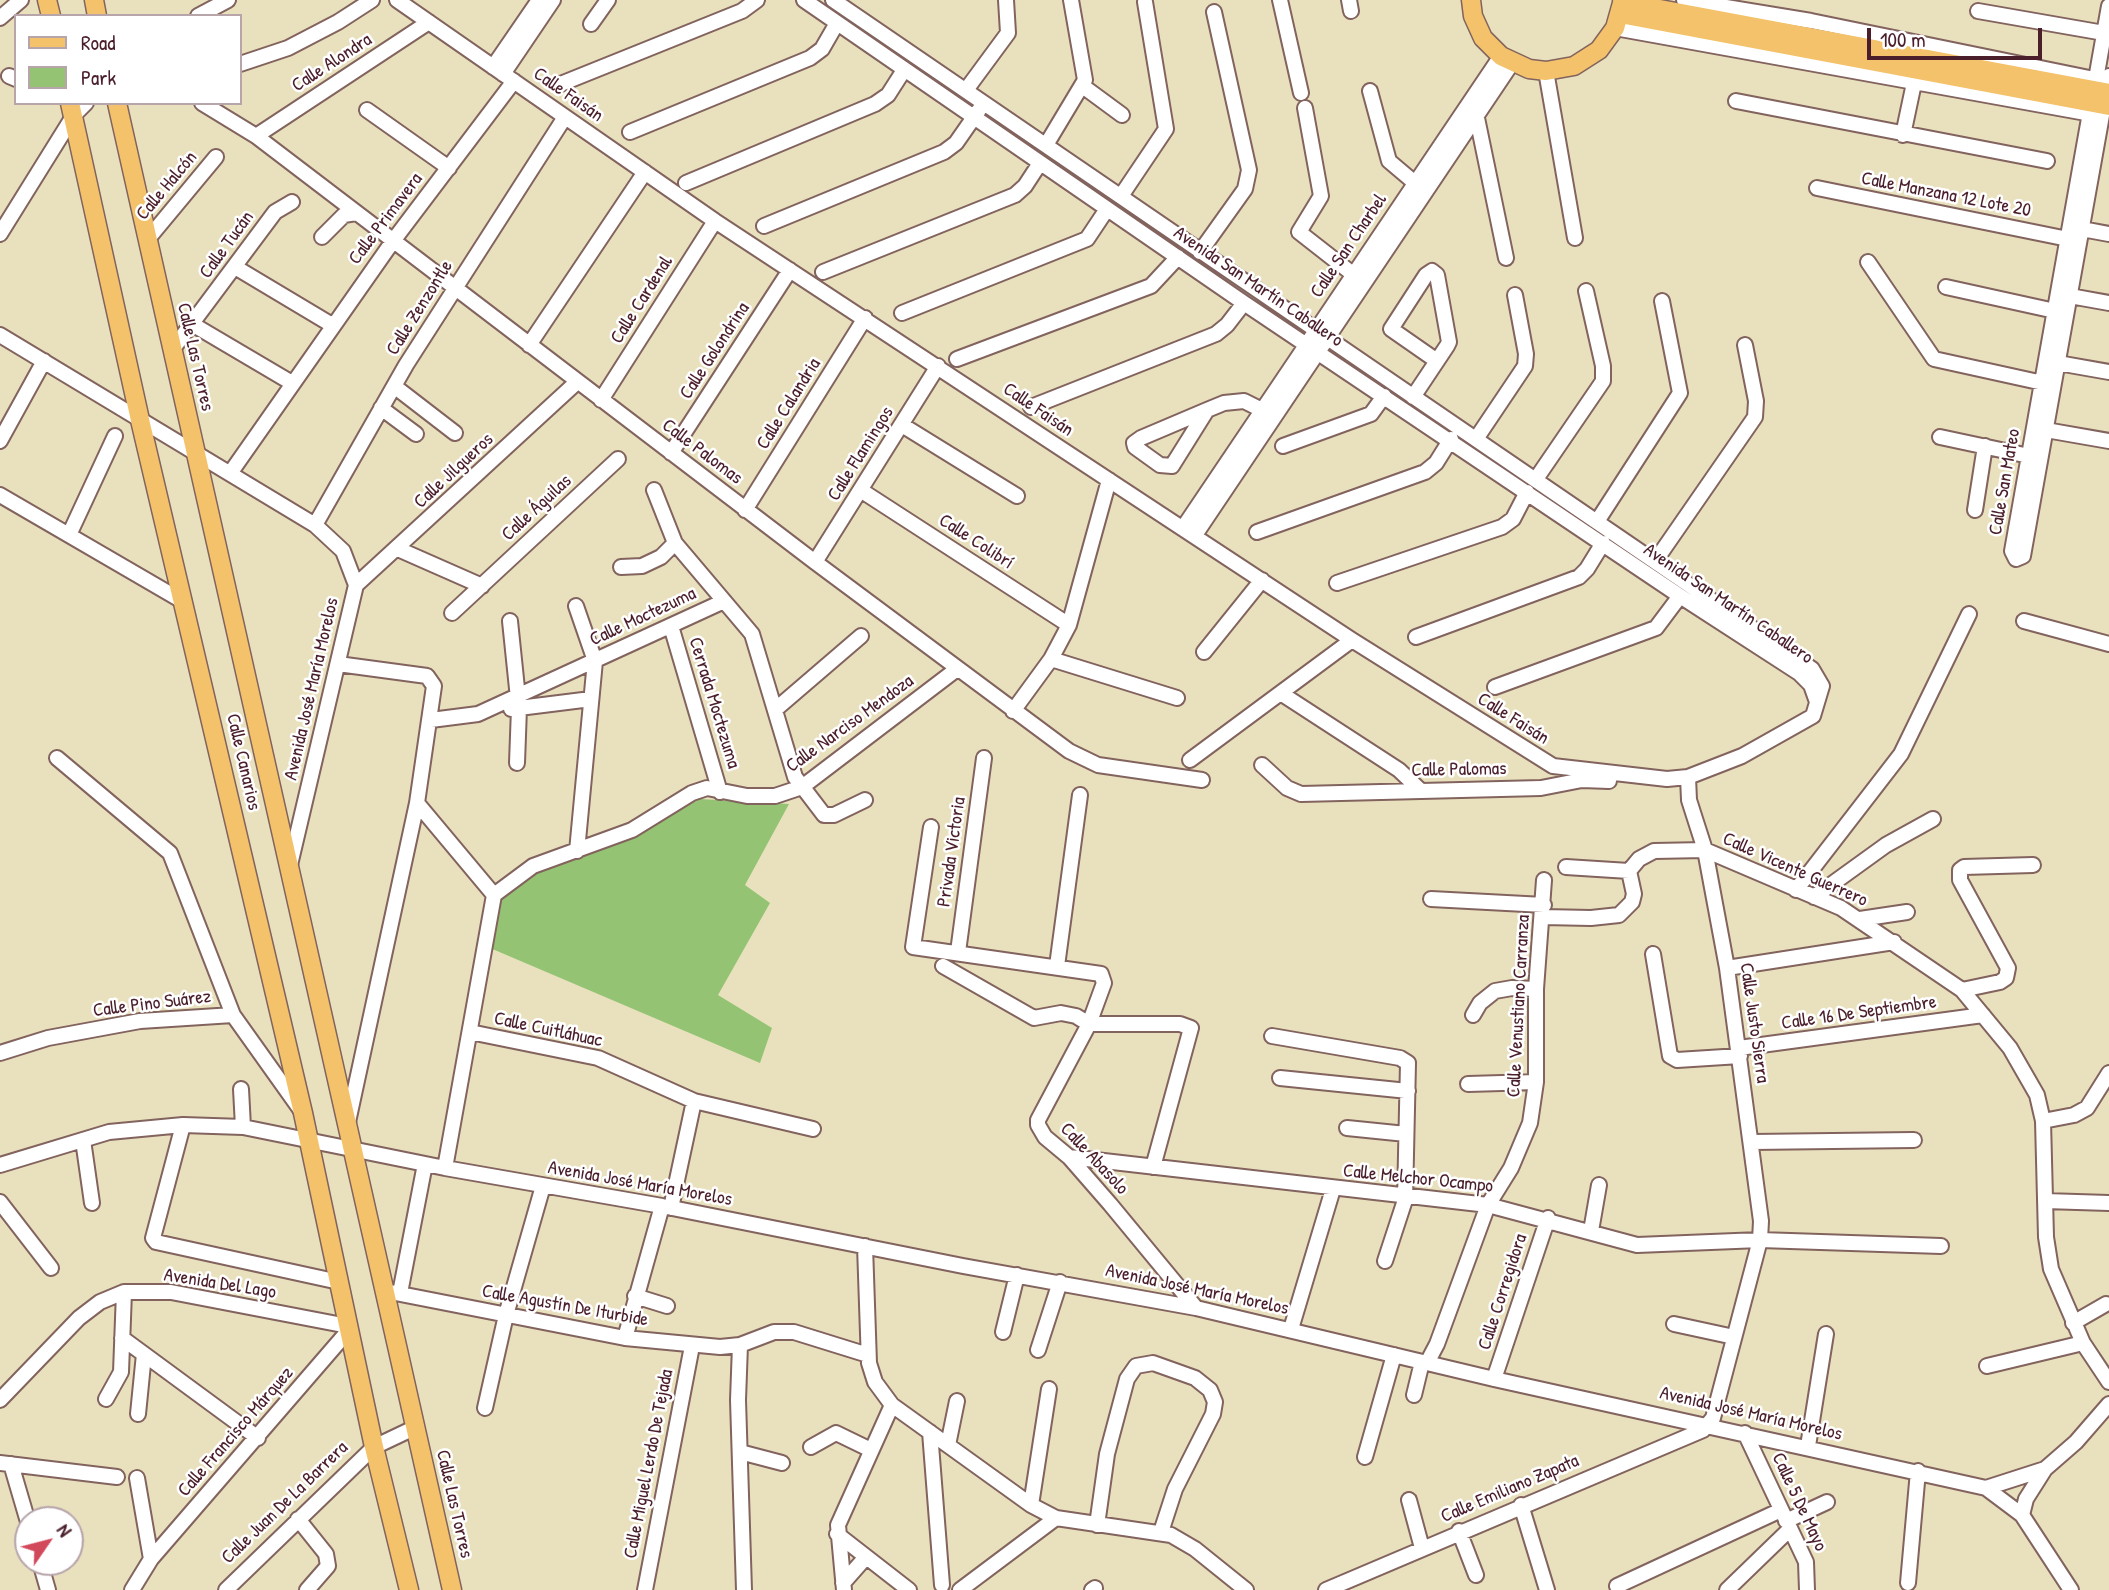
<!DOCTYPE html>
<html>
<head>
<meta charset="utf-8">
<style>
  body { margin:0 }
  #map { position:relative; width:2109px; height:1590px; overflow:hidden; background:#e9e1be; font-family:"Patrick Hand",sans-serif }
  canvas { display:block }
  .legend { position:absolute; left:14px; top:14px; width:228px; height:91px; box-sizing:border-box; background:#fff; border:2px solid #b7a5aa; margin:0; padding:9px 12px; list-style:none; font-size:21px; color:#4a1f2b }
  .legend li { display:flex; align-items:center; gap:14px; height:35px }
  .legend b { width:35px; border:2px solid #b7a5aa }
  .north { position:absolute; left:14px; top:1506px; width:70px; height:70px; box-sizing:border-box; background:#fff; border:2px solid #b7a5aa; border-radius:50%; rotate:55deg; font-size:19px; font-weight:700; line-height:28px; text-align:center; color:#4a1f2b }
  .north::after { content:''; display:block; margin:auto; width:24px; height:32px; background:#d1495b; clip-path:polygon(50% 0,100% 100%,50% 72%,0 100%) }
  .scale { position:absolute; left:1867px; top:28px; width:175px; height:32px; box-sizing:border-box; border:4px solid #4a1f2b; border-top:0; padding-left:9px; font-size:21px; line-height:24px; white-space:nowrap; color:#4a1f2b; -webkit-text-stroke:5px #fff; paint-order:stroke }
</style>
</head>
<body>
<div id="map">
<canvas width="2109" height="1590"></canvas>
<ul class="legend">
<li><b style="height:9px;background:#f3c26a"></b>Road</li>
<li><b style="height:19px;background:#94c473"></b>Park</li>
</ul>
<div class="north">N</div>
<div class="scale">100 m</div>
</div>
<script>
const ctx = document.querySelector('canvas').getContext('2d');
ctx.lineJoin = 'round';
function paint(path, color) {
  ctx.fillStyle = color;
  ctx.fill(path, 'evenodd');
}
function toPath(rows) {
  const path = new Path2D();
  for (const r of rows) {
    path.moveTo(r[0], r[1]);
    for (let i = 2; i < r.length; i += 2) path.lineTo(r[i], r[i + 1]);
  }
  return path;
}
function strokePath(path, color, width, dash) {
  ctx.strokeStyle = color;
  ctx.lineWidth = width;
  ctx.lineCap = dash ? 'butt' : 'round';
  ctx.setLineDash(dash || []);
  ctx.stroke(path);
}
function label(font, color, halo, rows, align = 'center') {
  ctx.font = font + ' "Patrick Hand",sans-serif';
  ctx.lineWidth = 5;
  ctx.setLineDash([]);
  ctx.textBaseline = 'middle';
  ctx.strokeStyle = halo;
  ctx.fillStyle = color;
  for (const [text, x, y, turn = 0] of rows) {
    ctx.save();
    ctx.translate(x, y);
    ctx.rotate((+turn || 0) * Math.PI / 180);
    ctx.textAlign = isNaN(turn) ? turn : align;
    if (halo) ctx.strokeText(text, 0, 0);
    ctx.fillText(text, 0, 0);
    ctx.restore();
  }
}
paint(toPath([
  [700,799,789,804,745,885,770,903,718,995,772,1028,760,1063,490,948,501,898,529,875,630,838]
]), '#94c473');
const minor = toPath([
  [397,0,715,221,1352,640,1553,766,1667,779,1688,777,1742,756,1813,716,1822,686,1812,669,833,0],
  [804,0,1244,303,1680,596,1799,673,1811,685,1817,702],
  [1280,0,1301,93],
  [1349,0,1351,11],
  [1684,0,1811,21,2104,81],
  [2109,6,2012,551,2016,559,2023,556,2109,76],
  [1978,11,2104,33],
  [198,16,228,0],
  [0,18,21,0],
  [591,24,608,0],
  [1615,28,2097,115],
  [240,64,288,48,338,22,372,0],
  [493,67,539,0],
  [1546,71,1575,238],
  [503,74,553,0],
  [9,76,16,79],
  [558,85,742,11,757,0],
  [1084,87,1122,115],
  [966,90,1008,33,1006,0],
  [1370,91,1389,161,1415,183],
  [1736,101,2047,161],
  [202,103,256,136,815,562,1069,751,1098,765,1202,780],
  [1305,108,1321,196,1299,232,1354,275],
  [367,110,449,168],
  [1477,118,1506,258],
  [630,132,810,58,822,49,837,23],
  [1903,135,1914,83],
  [256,136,429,22],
  [1046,145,1085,80,1071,0],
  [686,183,875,104,888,95,904,70],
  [1817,188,2068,239],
  [1121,196,1166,129,1145,2],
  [764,226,944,152,956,143,979,110],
  [2082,229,2109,234],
  [0,234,74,115,86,103],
  [322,237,344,215,356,213],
  [147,240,216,157],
  [1200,252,1245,189,1249,170,1214,12],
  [1868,262,1934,359,2043,383],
  [235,267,332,325],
  [823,272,1015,195,1025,186,1040,163],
  [1946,287,2055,311],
  [2070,296,2109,303],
  [902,313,1087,239,1107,209],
  [192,324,292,383],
  [0,335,315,525,343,551,356,585,290,865],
  [529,345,645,172],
  [172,350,275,212,292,202],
  [957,359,1151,286,1178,257],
  [2058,363,2109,372],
  [394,386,455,433],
  [1413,397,1447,346,1449,342,1437,275,1432,271,1426,275,1391,329,1437,361],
  [601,400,715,221],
  [1031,407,1216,334,1227,325,1244,303],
  [381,408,416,434],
  [1207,410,1172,466,1160,465,1135,447,1134,443,1141,438,1207,410,1224,403,1244,401,1262,410],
  [902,425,1017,496],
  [2046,430,2109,441],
  [1940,437,2029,456],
  [1476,439,1525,366,1526,354,1515,295],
  [0,441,44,361],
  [1283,446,1371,414,1384,396],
  [671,453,790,270],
  [231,472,393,241,514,81],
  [1536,479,1603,381,1603,366,1586,291],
  [654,490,675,543,752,634,795,777,824,815,834,815,865,800],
  [862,491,1069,625],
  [0,495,184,602],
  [745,510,865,318],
  [1975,510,1985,446],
  [1598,520,1680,393,1662,301],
  [315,525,406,365,565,117],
  [1183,528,1501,56],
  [1257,532,1425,472,1436,463,1451,439],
  [69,535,115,436],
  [1195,535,1512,63],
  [398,549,482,586],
  [1656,560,1755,417,1756,401,1745,345],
  [815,562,938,366],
  [621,567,642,566,661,557,675,543],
  [1337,583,1502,527,1513,519,1527,492],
  [356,585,577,382],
  [576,606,595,661,577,851],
  [452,613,618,459],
  [510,621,519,708,517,763],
  [2024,621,2109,644],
  [671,626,720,792],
  [1416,637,1579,577,1587,569,1603,543],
  [1204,652,1262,580],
  [1051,659,1177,698],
  [338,664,427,676,434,686,417,803,348,1122],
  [1495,687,1656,628,1680,596],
  [1282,694,1399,770,1420,790],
  [511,709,591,699],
  [776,709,861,636],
  [1013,711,1051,659,1069,625,1109,480],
  [431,720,478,714,722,602],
  [57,758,170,853,233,1015],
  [1190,760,1352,640],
  [1262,765,1287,788,1301,794,1541,788,1582,780,1609,781],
  [417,803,494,895],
  [931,827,913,947,1101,974,1104,983,1089,1024,1038,1120,1038,1125,1045,1137,1069,1157,1110,1204,1196,1308],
  [1566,867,1629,871,1639,859,1654,851,1705,850,1841,908,1962,990,2010,1048,2037,1095,2043,1121,2046,1237,2051,1269,2083,1343,2109,1382],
  [1796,890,1901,754,1969,614],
  [1814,897,1886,845,1933,819],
  [1431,899,1544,905],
  [1543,917,1591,918,1619,915,1632,902,1634,894,1629,871],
  [1860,919,1907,912],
  [958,952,984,758],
  [1653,954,1670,1056,1677,1060,1740,1056],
  [943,966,1034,1018,1061,1013,1076,1016,1089,1024,1180,1024,1191,1028,1153,1167],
  [1057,966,1080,795],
  [1727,968,1894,942],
  [1962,990,2000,982,2006,978,2008,968,1960,880,1960,870,1964,867,2033,865],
  [1473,1015,1480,1003,1495,991,1512,988,1536,989],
  [470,1032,598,1058,694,1101,813,1129],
  [1272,1036,1400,1058,1408,1063,1405,1200,1385,1261],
  [1739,1048,1983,1015],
  [0,1053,48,1038,140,1021,233,1015,300,1109],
  [1280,1078,1408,1091],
  [1468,1084,1536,1082],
  [241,1089,243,1127],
  [2043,1121,2074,1115,2087,1108,2109,1073],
  [183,1125,153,1238,156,1242,339,1282],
  [1347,1128,1406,1134],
  [83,1140,92,1203],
  [1752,1142,1914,1140],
  [1069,1157,1488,1205,1637,1245,1760,1240,1941,1246],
  [0,1165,109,1132,183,1125,243,1127,445,1168,662,1206,963,1266,1196,1308,1494,1379,1986,1488,2022,1515,2071,1590],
  [445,1168,494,895,533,866,632,830,692,793,707,788,747,796,775,796,802,787,957,669],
  [2045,1201,2109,1203],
  [0,1202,51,1268],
  [671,1208,694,1101],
  [1591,1231,1599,1185],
  [865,1246,869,1363,875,1382,892,1405,1031,1505,1056,1518,1171,1535,1195,1549,1246,1590],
  [385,1291,625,1338,720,1347,740,1345,774,1332,794,1332,868,1355],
  [400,1293,425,1164],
  [635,1296,667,1306],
  [2073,1323,2106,1304],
  [1674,1324,1734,1337],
  [1291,1329,1333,1189],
  [1003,1332,1017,1275],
  [122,1338,258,1438],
  [625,1338,662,1206],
  [740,1345,738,1400,744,1590],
  [1038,1350,1060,1282],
  [1427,1363,1437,1344,1488,1205,1511,1168,1530,1123,1536,1082,1536,989,1544,880],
  [1987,1366,2083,1343],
  [1494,1379,1548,1218],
  [1414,1395,1422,1362],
  [106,1399,121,1372,124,1292],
  [0,1400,79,1318,100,1302,124,1292,171,1292,348,1326],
  [485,1408,506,1315,543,1186],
  [138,1414,144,1354],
  [930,1432,942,1585],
  [1745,1433,1806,1562,1807,1590],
  [948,1445,957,1401],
  [1808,1446,1826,1334],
  [811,1447,836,1433,871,1450],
  [740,1452,782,1463],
  [1365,1457,1394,1355],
  [0,1463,117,1477],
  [11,1464,28,1522],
  [137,1478,151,1559],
  [1986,1488,2045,1469],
  [1409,1500,1422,1548],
  [1031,1505,1049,1389],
  [1521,1505,1547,1590],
  [2022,1515,2026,1499,2045,1469,2076,1442,2109,1404],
  [298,1519,326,1554,328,1566,307,1590],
  [1786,1521,1827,1502],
  [1097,1525,1107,1454,1127,1379,1136,1366,1153,1363,1195,1378,1210,1390,1215,1402,1213,1414,1175,1489,1161,1532],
  [1459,1531,1476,1575],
  [837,1534,909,1590],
  [40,1562,48,1590],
  [843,1583,866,1557],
  [1908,1583,1918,1471],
  [1617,1586,1781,1510],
  [132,1590,151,1559,349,1330],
  [226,1590,374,1447,414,1428],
  [645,1590,692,1346],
  [844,1590,838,1525,892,1405],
  [960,1590,1056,1518],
  [1092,1590,1095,1588],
  [1326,1590,1703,1430,1713,1418,1760,1240,1761,1221,1727,968,1705,850,1689,800,1688,777],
  [1727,1590,1790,1529]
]);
const major = toPath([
  [47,0,51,16],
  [94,0,97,16],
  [1471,0,1473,16,1483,38,1501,56,1529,69,1546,71,1574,66,1599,50,1615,28,1622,3],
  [1622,2,2109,93],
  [1620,14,2109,106],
  [70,103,140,420,303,1113,374,1447,409,1590],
  [117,103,452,1590]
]);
strokePath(minor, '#82635e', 18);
strokePath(major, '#82635e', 21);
strokePath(minor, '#fff', 14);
strokePath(major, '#f3c26a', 18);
label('19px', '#4a1f2b', '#fff', [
  ["Calle Alondra",332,63,-33],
  ["Calle Faisán",568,95,35],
  ["Calle Halcón",167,186,-50],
  ["Calle Manzana 12 Lote 20",1946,195,11],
  ["Calle Primavera",386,219,-53],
  ["Calle Tucán",227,245,-54],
  ["Calle San Charbel",1349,246,-56],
  ["Avenida San Martín Caballero",1258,287,34],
  ["Calle Cardenal",642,300,-58],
  ["Calle Zenzontle",420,308,-58],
  ["Calle Golondrina",715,351,-57],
  ["Calle Las Torres",195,357,77],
  ["Calle Calandria",789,404,-58],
  ["Calle Faisán",1038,410,34],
  ["Calle Palomas",702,452,37],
  ["Calle Flamingos",861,454,-58],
  ["Calle Jilgueros",454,471,-43],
  ["Calle San Mateo",2005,482,-80],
  ["Calle Águilas",537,508,-43],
  ["Calle Colibrí",976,542,33],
  ["Avenida San Martín Caballero",1728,604,34],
  ["Calle Moctezuma",643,617,-25],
  ["Avenida José María Morelos",312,689,-77],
  ["Cerrada Moctezuma",714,703,73],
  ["Calle Faisán",1513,719,32],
  ["Calle Narciso Mendoza",850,724,-36],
  ["Calle Canarios",243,762,77],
  ["Calle Palomas",1459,770,-1],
  ["Privada Victoria",952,852,-82],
  ["Calle Vicente Guerrero",1795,870,24],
  ["Calle Pino Suárez",152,1004,-7],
  ["Calle Venustiano Carranza",1519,1006,-87],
  ["Calle 16 De Septiembre",1859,1013,-8],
  ["Calle Justo Sierra",1754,1023,82],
  ["Calle Cuitláhuac",548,1030,12],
  ["Calle Abasolo",1094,1159,47],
  ["Calle Melchor Ocampo",1418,1179,6],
  ["Avenida José María Morelos",640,1184,10],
  ["Avenida Del Lago",220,1284,9],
  ["Avenida José María Morelos",1197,1290,12],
  ["Calle Corregidora",1503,1292,-72],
  ["Calle Agustín De Iturbide",565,1306,10],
  ["Avenida José María Morelos",1751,1414,13],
  ["Calle Francisco Márquez",236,1432,-49],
  ["Calle Miguel Lerdo De Tejada",649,1464,-79],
  ["Calle Emiliano Zapata",1510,1489,-23],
  ["Calle 5 De Mayo",1799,1502,65],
  ["Calle Juan De La Barrera",285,1503,-44],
  ["Calle Las Torres",454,1504,77]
]);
</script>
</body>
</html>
